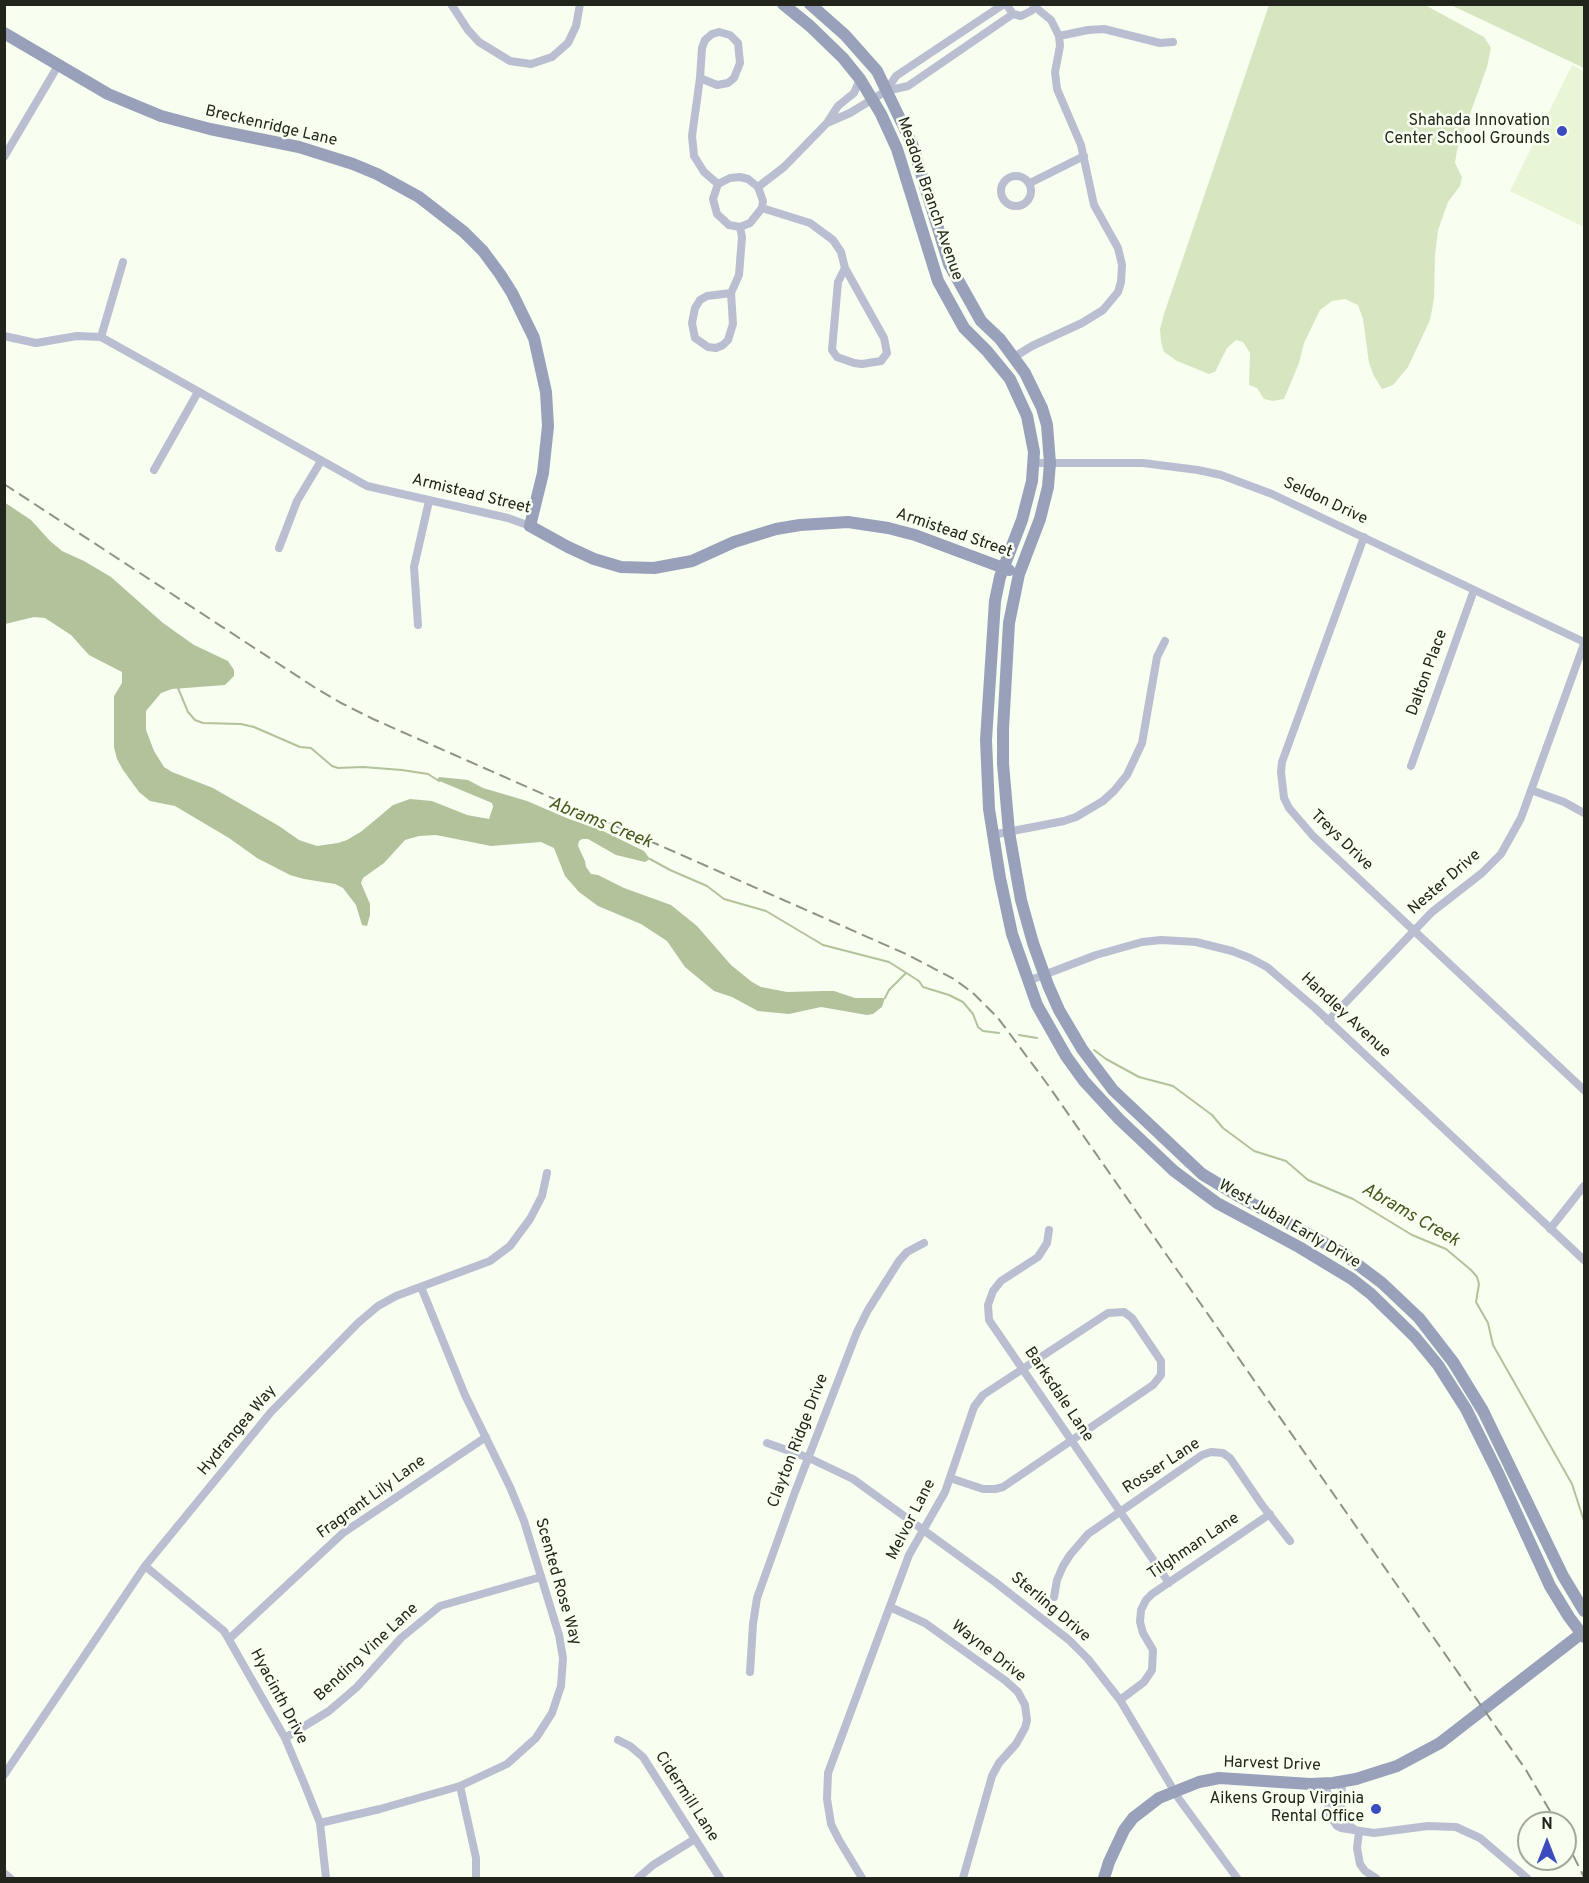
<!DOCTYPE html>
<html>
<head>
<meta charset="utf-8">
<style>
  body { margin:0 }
  #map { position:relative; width:1589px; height:1883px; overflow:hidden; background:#f8fef0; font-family:Overpass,sans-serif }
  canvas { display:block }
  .frame { position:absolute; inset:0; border:6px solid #22251c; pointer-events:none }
  .north { position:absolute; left:1517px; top:1811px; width:60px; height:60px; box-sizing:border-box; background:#f8fef0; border:2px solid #a2a79b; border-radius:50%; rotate:0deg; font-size:16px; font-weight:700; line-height:24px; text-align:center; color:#22251c }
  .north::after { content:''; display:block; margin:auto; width:21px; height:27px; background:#3c4bbe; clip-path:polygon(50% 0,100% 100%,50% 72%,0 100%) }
</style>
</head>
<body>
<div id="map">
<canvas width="1589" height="1883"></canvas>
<div class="frame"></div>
<div class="north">N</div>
</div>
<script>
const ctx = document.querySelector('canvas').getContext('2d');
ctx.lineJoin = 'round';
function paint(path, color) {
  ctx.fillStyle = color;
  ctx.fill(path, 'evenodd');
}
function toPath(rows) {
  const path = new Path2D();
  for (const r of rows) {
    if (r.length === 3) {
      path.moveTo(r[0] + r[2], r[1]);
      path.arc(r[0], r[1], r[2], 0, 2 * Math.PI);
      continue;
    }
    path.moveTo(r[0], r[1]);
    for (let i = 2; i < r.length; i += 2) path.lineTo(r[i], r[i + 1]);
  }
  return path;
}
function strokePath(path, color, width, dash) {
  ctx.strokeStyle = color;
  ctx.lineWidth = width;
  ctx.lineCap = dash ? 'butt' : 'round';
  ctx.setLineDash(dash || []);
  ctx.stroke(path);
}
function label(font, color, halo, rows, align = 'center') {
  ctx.font = font + ' Overpass,sans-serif';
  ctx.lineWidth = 5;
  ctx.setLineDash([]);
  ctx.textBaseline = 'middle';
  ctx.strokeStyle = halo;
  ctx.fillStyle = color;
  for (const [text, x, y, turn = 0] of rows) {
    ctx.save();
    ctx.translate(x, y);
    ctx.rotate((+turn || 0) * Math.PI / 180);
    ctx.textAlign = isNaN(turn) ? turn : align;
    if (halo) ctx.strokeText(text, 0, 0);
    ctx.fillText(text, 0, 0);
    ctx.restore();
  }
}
paint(toPath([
  [1572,65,1584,71,1584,227,1510,191]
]), '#e9f6d6');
paint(toPath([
  [1269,5,1425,5,1484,37,1491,48,1487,67,1457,150,1455,163,1462,177,1460,186,1448,202,1438,230,1435,255,1434,299,1430,320,1408,367,1393,385,1382,389,1374,376,1369,363,1363,319,1358,305,1345,299,1332,301,1320,310,1304,343,1299,363,1284,399,1273,401,1264,399,1257,388,1249,385,1250,353,1243,342,1236,340,1227,348,1215,372,1209,374,1177,361,1164,352,1161,342,1160,329,1164,314],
  [1452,5,1584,5,1584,68,1455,7]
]), '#d6e6c0');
paint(toPath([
  [4,502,31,520,50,541,62,551,84,561,111,577,163,623,194,645,228,661,234,670,234,676,225,685,172,689,161,693,146,711,146,730,154,751,164,767,172,772,213,788,279,826,299,840,317,846,338,843,347,840,362,831,393,805,410,799,432,801,467,815,489,819,493,807,492,803,437,780,439,777,468,780,483,788,527,801,569,819,601,830,644,851,650,859,645,862,616,855,588,839,582,839,579,841,578,846,585,861,586,867,591,874,598,875,624,888,671,905,697,926,731,965,752,982,761,987,787,992,824,991,834,991,855,998,885,998,882,1007,873,1014,867,1015,821,1007,789,1014,758,1011,732,997,714,991,685,967,667,941,641,924,598,906,579,892,565,876,554,848,541,842,491,846,436,835,419,836,405,840,384,863,363,878,361,883,370,904,370,915,367,926,362,925,356,905,343,888,335,884,304,879,290,875,257,858,229,838,175,806,150,801,139,792,123,770,117,759,114,747,114,696,122,683,122,672,89,655,71,635,45,618,34,617,5,624]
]), '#b2c29b');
strokePath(toPath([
  [178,688,188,712,195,720,203,723,241,724,254,727,300,747,311,748,332,766,338,768,363,767,402,770,428,774,439,781],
  [650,859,670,870,707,886,724,899,766,911,823,945,889,962,919,981,923,987,949,995,963,1002,973,1014,978,1027,983,1031,999,1033],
  [885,998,889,990,905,974],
  [1019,1035,1037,1038],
  [1094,1050,1106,1059,1139,1077,1173,1086,1212,1115,1223,1128,1254,1151,1286,1161,1308,1180,1353,1199,1412,1235,1446,1249,1471,1270,1477,1277,1479,1284,1476,1302,1488,1323,1493,1345,1572,1484,1584,1521]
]), '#b2c29b', 2);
strokePath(toPath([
  [451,4,468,30,479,42,510,61,531,64,552,57,568,43,576,26,580,4],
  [1006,4,1013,14,1021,16,1031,11,1035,7],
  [719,32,730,35,738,43,740,63,734,78,728,83,717,85,700,78,702,48,705,40,712,34,719,32],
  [1059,36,1088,30,1104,29,1160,43,1173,42],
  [700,78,692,136,694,156,704,172,718,184],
  [886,91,896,76,1004,4],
  [827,123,838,106,854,93,860,79],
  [4,157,59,64],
  [1016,191,15],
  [1030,183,1084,156],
  [718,184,713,199,717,214,729,225,740,227,750,223,762,208],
  [718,184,730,178,740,177,748,179,758,187,763,201,762,208],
  [758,187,784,167,827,123,850,113,886,91,908,86,1013,14],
  [762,208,810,223,833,240,841,252,845,268,884,338,887,353,881,361,862,364,854,363,837,357,832,350,838,282,845,268],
  [731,293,733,324,728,340,723,345,716,348,708,347,695,338,692,323,695,308,700,300,707,296,731,293],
  [731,293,739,275,742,237,740,227],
  [4,336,36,343,77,336,101,337,367,486,508,518,530,526],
  [101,337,123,262],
  [1014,357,1032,346,1082,323,1103,310,1118,292,1121,282,1122,265,1118,248,1094,205,1081,145,1057,89,1055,72,1060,46,1059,36,1051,20,1035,7],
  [1034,463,1143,463,1198,470,1221,475,1272,494,1584,642],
  [154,470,198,392],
  [1364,537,1282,762,1281,772,1284,798,1289,808,1313,836,1584,1090],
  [279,548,297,501,321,461],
  [418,625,414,567,429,501],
  [1411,766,1474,590],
  [1531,790,1564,802,1584,813],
  [992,835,1064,821,1076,817,1103,801,1114,791,1127,775,1142,743,1157,657,1165,641],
  [1028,981,1096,955,1142,942,1161,940,1196,942,1232,951,1250,958,1267,967,1315,1008,1584,1260],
  [1328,1021,1432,912,1482,873,1501,854,1521,818,1584,644],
  [1550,1229,1584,1186],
  [1049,1230,1047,1243,1038,1257,1001,1281,993,1291,988,1305,989,1320,1169,1583],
  [767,1443,809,1458,853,1479,995,1582,1069,1640,1088,1659,1120,1700,1179,1799,1237,1878],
  [145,1566,224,1631,285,1738,304,1783,320,1823,326,1878],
  [1054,1597,1057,1580,1063,1566,1070,1555,1088,1534,1202,1455,1211,1452,1223,1453,1230,1458,1262,1505,1290,1541],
  [890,1607,925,1623,1006,1681,1018,1692,1025,1705,1027,1720,1025,1728,1016,1744,999,1763,992,1776,963,1878],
  [229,1639,343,1533,486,1437],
  [750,1672,753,1624,757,1598,795,1492,857,1332,868,1310,899,1261,907,1252,924,1243],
  [1120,1700,1144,1682,1152,1670,1153,1650,1143,1633,1140,1622,1141,1610,1146,1600,1152,1594,1270,1514],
  [285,1738,329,1711,357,1687,401,1638,440,1606,541,1577],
  [618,1740,630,1746,643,1757,720,1878],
  [4,1775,145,1566,271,1412,358,1323,378,1306,396,1296,490,1261,510,1246,530,1219,542,1196,547,1173],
  [1342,1782,1341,1813,1347,1824,1354,1829],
  [1326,1783,1330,1816,1337,1826,1341,1828,1374,1833,1428,1826,1456,1827,1480,1838,1527,1878],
  [460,1786,476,1858,476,1878],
  [320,1823,380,1809,460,1786,507,1764,536,1738,552,1713,561,1686,563,1658,559,1635,524,1521,510,1487,465,1395,421,1287],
  [1359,1832,1357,1848,1360,1864,1365,1871,1376,1878],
  [4,1873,10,1878],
  [638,1878,653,1865,695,1839],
  [862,1878,839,1840,831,1824,827,1799,828,1773,909,1555,945,1492,974,1407,983,1395,1108,1313,1124,1312,1132,1318,1161,1361,1161,1375,1153,1385,1003,1487,995,1489,983,1489,950,1478]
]), '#b9bed0', 8);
strokePath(toPath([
  [783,4,810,26,843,58,860,79,881,114,897,149,938,281,964,328,987,351,1010,379,1027,416,1034,452,1032,481,1022,520,1000,577,995,601,986,740,989,809,1000,878,1012,934,1037,1005,1066,1056,1084,1081,1119,1119,1174,1171,1217,1203,1299,1247,1352,1279,1371,1294,1415,1337,1438,1365,1466,1409,1498,1473,1550,1586,1569,1617,1584,1637],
  [810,4,845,35,877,71,912,144,949,264,981,321,1000,339,1025,373,1042,408,1047,425,1050,463,1048,487,1040,519,1019,574,1009,623,1003,729,1003,764,1009,832,1021,900,1033,943,1048,985,1059,1010,1082,1049,1113,1090,1202,1174,1240,1197,1341,1252,1382,1283,1419,1318,1453,1362,1483,1411,1563,1576,1584,1611],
  [4,33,108,94,161,116,210,129,299,147,353,164,377,174,419,197,464,232,483,251,500,274,512,293,534,338,546,392,548,426,543,473,530,526,568,547,594,559,621,567,654,568,692,561,734,542,776,529,800,525,848,522,888,528,915,535,1009,570],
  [1104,1878,1109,1862,1124,1830,1133,1818,1159,1798,1199,1782,1219,1778,1310,1784,1333,1783,1356,1779,1397,1766,1440,1743,1582,1633]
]), '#98a0ba', 12);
strokePath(toPath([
  [4,484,314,687,341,703,373,719,906,954,954,979,973,993,998,1018,1048,1085,1526,1770,1557,1823],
  [1565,1839,1584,1877]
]), '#8f9388', 2, [12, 6]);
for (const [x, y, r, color] of [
  [1562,131,6,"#3c4bbe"],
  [1376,1809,6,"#3c4bbe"]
]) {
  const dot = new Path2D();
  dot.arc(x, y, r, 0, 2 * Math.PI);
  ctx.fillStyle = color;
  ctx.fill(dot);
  strokePath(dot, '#f8fef0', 2);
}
label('16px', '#22251c', '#f8fef0', [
  ["Shahada Innovation",1550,122],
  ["Center School Grounds",1550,140],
  ["Aikens Group Virginia",1364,1800],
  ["Rental Office",1364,1818]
], 'right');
label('16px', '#22251c', '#f8fef0', [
  ["Breckenridge Lane",271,127,13],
  ["Meadow Branch Avenue",929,199,71],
  ["Armistead Street",471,495,14],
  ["Seldon Drive",1325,502,25],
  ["Armistead Street",954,534,19],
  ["Dalton Place",1428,673,-70],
  ["Treys Drive",1341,841,44],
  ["Nester Drive",1445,883,-41],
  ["Handley Avenue",1345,1016,43],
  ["West Jubal Early Drive",1289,1225,30],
  ["Barksdale Lane",1058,1395,56],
  ["Hydrangea Way",238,1431,-50],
  ["Clayton Ridge Drive",799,1441,-69],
  ["Rosser Lane",1162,1467,-33],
  ["Fragrant Lily Lane",372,1498,-36],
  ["Melvor Lane",912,1520,-63],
  ["Tilghman Lane",1194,1547,-34],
  ["Scented Rose Way",557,1582,74],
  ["Sterling Drive",1050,1608,40],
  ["Wayne Drive",988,1652,38],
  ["Bending Vine Lane",367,1653,-43],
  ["Hyacinth Drive",278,1697,62],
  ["Harvest Drive",1272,1765,2],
  ["Cidermill Lane",686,1797,57]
]);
label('italic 18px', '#45581e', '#f8fef0', [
  ["Abrams Creek",600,824,22],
  ["Abrams Creek",1410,1216,30]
]);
</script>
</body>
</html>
